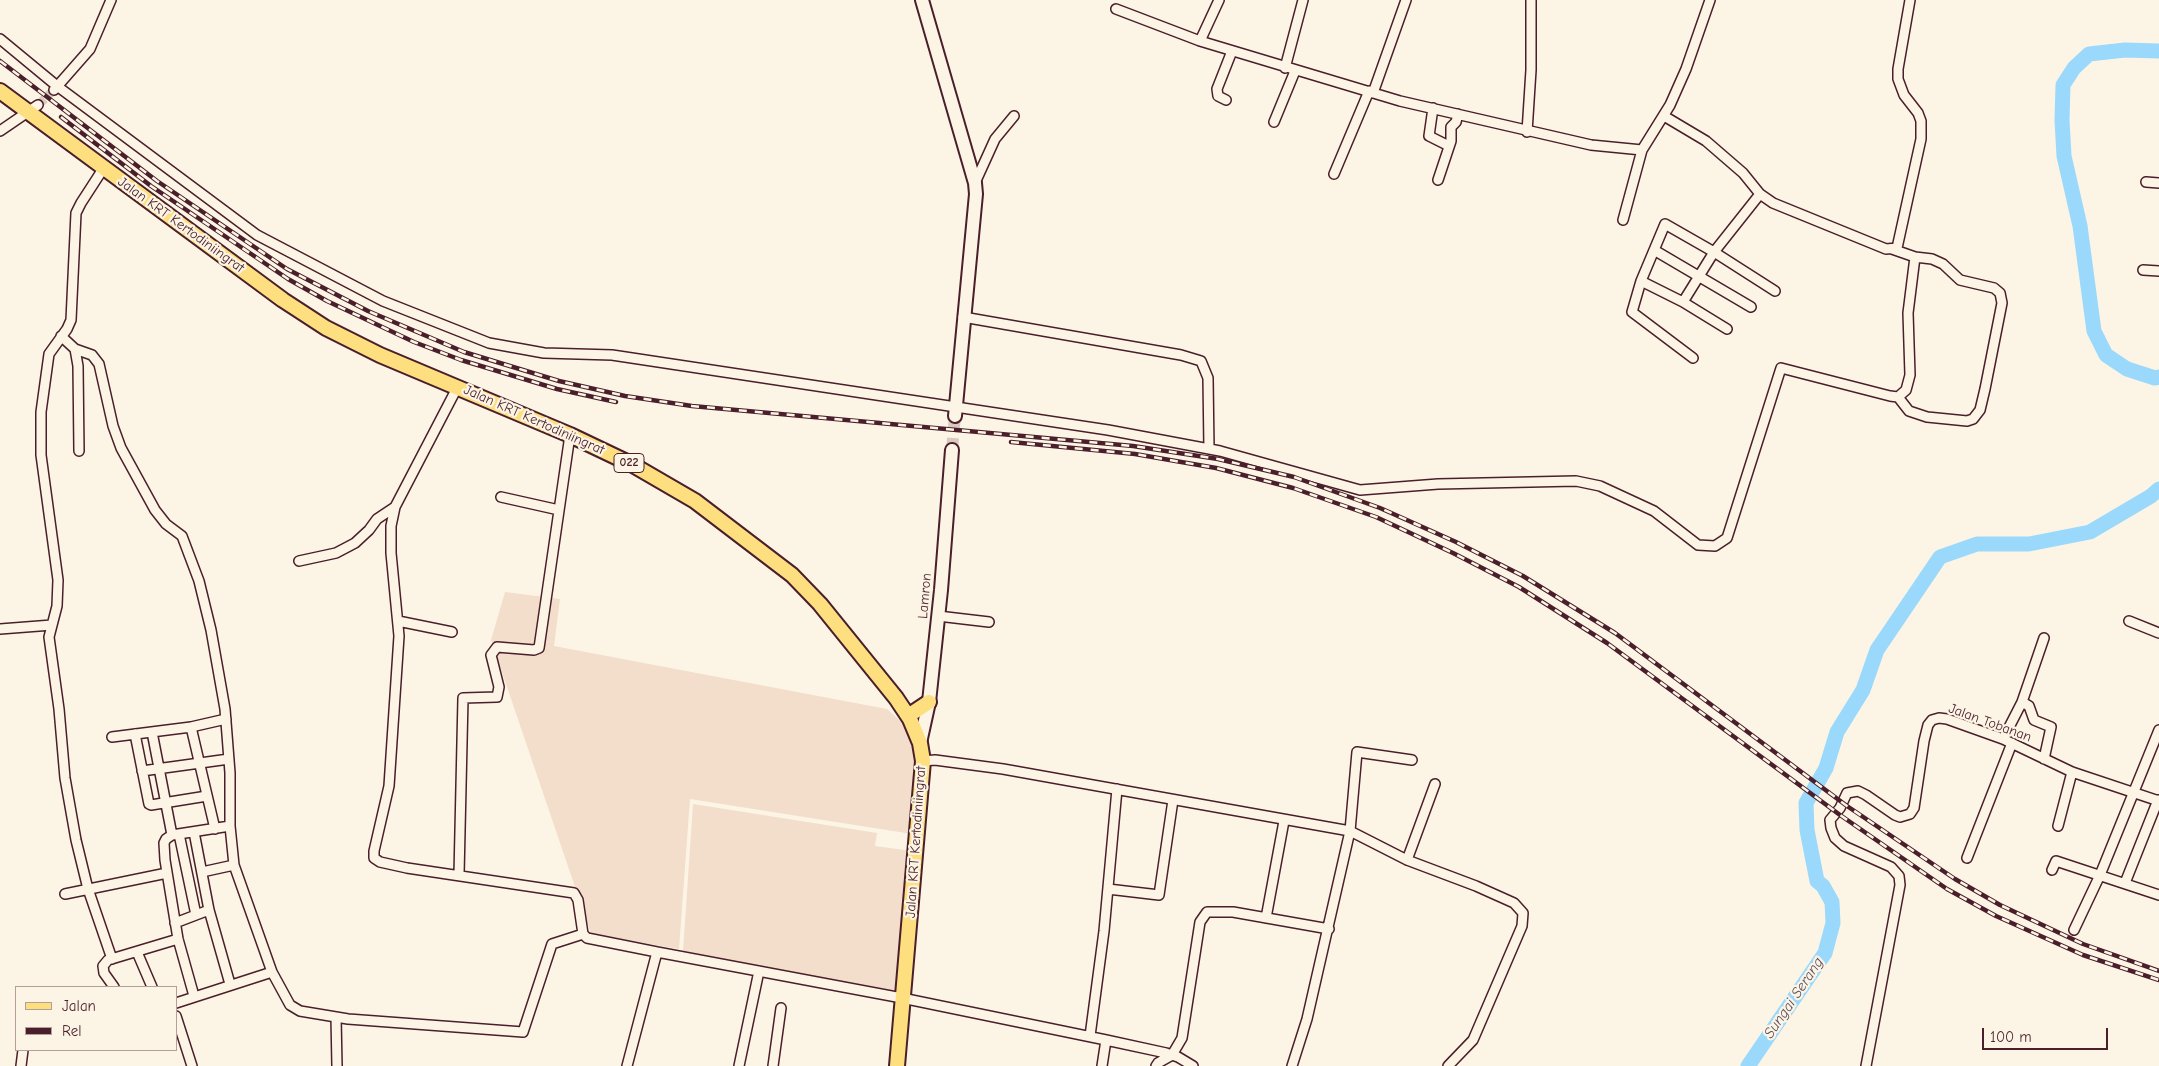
<!DOCTYPE html>
<html>
<head>
<meta charset="utf-8">
<style>
  body { margin:0 }
  #map { position:relative; width:2159px; height:1066px; overflow:hidden; background:#fcf5e5; font-family:"Comic Neue",sans-serif }
  canvas { display:block }
  .legend { position:absolute; left:15px; top:986px; width:162px; height:65px; box-sizing:border-box; background:#fcf5e5; border:1px solid #b59f9b; margin:0; padding:6px 9px; list-style:none; font-size:15px; color:#4a1f2b }
  .legend li { display:flex; align-items:center; gap:10px; height:25px }
  .legend b { width:25px; border:1px solid #b59f9b }
  .scale { position:absolute; left:1982px; top:1028px; width:126px; height:22px; box-sizing:border-box; border:2px solid #4a1f2b; border-top:0; padding-left:6px; font-size:15px; line-height:18px; white-space:nowrap; color:#4a1f2b; -webkit-text-stroke:4px #fcf5e5; paint-order:stroke }
</style>
</head>
<body>
<div id="map">
<canvas width="2159" height="1066"></canvas>
<ul class="legend">
<li><b style="height:6px;background:#fddf80"></b>Jalan</li>
<li><b style="height:6px;background:#4a1f2b"></b>Rel</li>
</ul>
<div class="scale">100 m</div>
</div>
<script>
const ctx = document.querySelector('canvas').getContext('2d');
ctx.lineJoin = 'round';
function paint(path, color) {
  ctx.fillStyle = color;
  ctx.fill(path, 'evenodd');
}
function toPath(rows) {
  const path = new Path2D();
  for (const r of rows) {
    path.moveTo(r[0], r[1]);
    for (let i = 2; i < r.length; i += 2) path.lineTo(r[i], r[i + 1]);
  }
  return path;
}
function strokePath(path, color, width, dash) {
  ctx.strokeStyle = color;
  ctx.lineWidth = width;
  ctx.lineCap = dash ? 'butt' : 'round';
  ctx.setLineDash(dash || []);
  ctx.stroke(path);
}
function label(font, color, halo, rows, align = 'center') {
  ctx.font = font + ' "Comic Neue",sans-serif';
  ctx.lineWidth = 4.5;
  ctx.setLineDash([]);
  ctx.textBaseline = 'middle';
  ctx.strokeStyle = halo;
  ctx.fillStyle = color;
  for (const [text, x, y, turn = 0] of rows) {
    ctx.save();
    ctx.translate(x, y);
    ctx.rotate((+turn || 0) * Math.PI / 180);
    ctx.textAlign = isNaN(turn) ? turn : align;
    if (halo) ctx.strokeText(text, 0, 0);
    ctx.fillText(text, 0, 0);
    ctx.restore();
  }
}
paint(toPath([
  [505,592,560,599,554,646,887,709,905,725,913,745,915,764,912,834,690,799,679,949,591,934,491,640],
  [693,804,877,833,875,846,912,851,897,993,683,951]
]), '#f2decb');
strokePath(toPath([
  [2159,51,2125,50,2089,54,2074,68,2063,85,2062,120,2064,156,2080,226,2094,331,2106,355,2127,369,2155,378,2159,377],
  [1748,1066,1825,953,1833,923,1832,902,1823,886,1817,881,1807,830,1806,803,1826,768,1837,732,1863,690,1877,650,1940,557,1977,544,2029,544,2090,532,2151,496,2159,489]
]), '#9bd9fc', 15);
strokePath(toPath([
  [38,105,54,90]
]), '#d8cac0', 9, [9, 4.5]);
strokePath(toPath([
  [952,450,955,416]
]), '#d8cac0', 12, [12, 6]);
const street = toPath([
  [1116,9,1200,41,1400,101,1591,145,1642,150],
  [0,39,57,86,257,235,383,301,489,343,544,353,612,355,1108,430,1220,451,1360,490,1438,484,1576,481,1600,486,1654,511,1698,545,1715,546,1727,538,1781,368,1890,396,1898,397,1906,390,1910,375,1908,313,1915,257,1892,249],
  [1200,41,1219,0],
  [1285,68,1303,0],
  [54,90,90,49,111,0],
  [1373,93,1406,0],
  [1226,100,1218,96,1217,89,1232,51],
  [1433,108,1429,136,1449,146],
  [1664,116,1706,141,1743,173,1760,194,1773,203,1886,249,1897,248,1921,139,1921,121,1918,113,1904,95,1898,79,1898,69,1910,0],
  [1274,122,1295,71],
  [0,131,38,105],
  [1527,132,1531,70,1531,0],
  [103,169,81,203,76,213,71,320,67,329,49,354,41,412,41,455,58,580,57,606,49,637,59,709,65,778,76,840,88,889,112,959],
  [1334,174,1369,91],
  [1438,180,1451,141,1451,127,1456,122,1458,114],
  [2146,182,2159,183],
  [975,183,995,139,1014,116],
  [1623,220,1642,150,1670,105,1686,69,1710,0],
  [1654,250,1751,307],
  [2143,270,2159,271],
  [1641,281,1683,302,1727,329],
  [1683,302,1714,252,1760,194],
  [963,317,1181,355,1201,361,1208,378,1209,449],
  [61,336,75,349,92,355,99,364,113,426,121,448,155,510,166,524,182,536,199,581,211,630,225,709,230,773,230,826,234,865,272,972,290,1005,300,1011,348,1019,523,1032,552,944,583,934],
  [75,349,78,366,79,451],
  [1693,358,1632,312,1641,281,1665,224,1714,252,1775,291],
  [458,386,395,507,391,526,391,553,399,636,389,786,374,851,374,858,380,862,407,868,574,893,578,900,583,934,587,938,657,952],
  [1898,397,1909,411,1927,417,1967,421,1973,419,1980,410,1985,389,2002,303,2000,293,1994,288,1960,280,1943,264,1932,259,1915,257],
  [501,497,559,510],
  [299,561,336,553,355,543,369,530,377,519,395,507],
  [938,616,989,622],
  [398,621,452,632],
  [2129,621,2159,633],
  [0,629,52,625],
  [2022,702,2029,706,2034,720,2051,727,2044,759],
  [191,727,215,829],
  [152,732,172,835],
  [135,734,149,804,151,805,207,796],
  [112,737,191,727,226,719],
  [2003,739,2022,702,2044,638],
  [923,761,935,760,1003,769,1350,831,1407,860,1476,886,1514,903,1523,913,1522,926,1473,1040,1448,1066],
  [142,771,229,759],
  [2058,826,2072,772],
  [194,832,209,910,230,984],
  [179,834,196,915],
  [1967,858,2012,743],
  [1407,860,1435,784],
  [2052,870,2056,861,2159,895],
  [202,872,234,865],
  [459,875,463,698,497,697,499,687,491,655,497,647,534,650,539,648,570,435],
  [2125,883,2158,800],
  [1108,889,1159,895,1173,800],
  [65,894,167,873],
  [1266,918,1284,821],
  [175,923,209,910],
  [2074,930,2100,875,2159,730],
  [137,952,152,987],
  [114,987,104,973,103,966,108,960,178,939],
  [194,996,178,939,165,860,164,843,166,839,172,835,230,826],
  [176,1003,272,972],
  [176,1016,192,1066],
  [336,1017,337,1066],
  [1090,1036,1104,931,1117,789],
  [21,1066,23,1050],
  [627,1066,657,952,902,998,1106,1040,1166,1053,1178,1057,1193,1066],
  [739,1066,759,971],
  [773,1066,781,1008],
  [1102,1066,1106,1040],
  [1156,1066,1158,1063,1172,1055,1182,1038,1200,922,1207,912,1233,912,1329,929],
  [1292,1066,1307,1019,1350,831,1357,752,1412,760],
  [1866,1066,1900,885,1899,876,1891,867,1844,846,1835,838,1831,828,1830,820,1840,808,1847,793,1858,791,1866,795,1895,815,1900,817,1910,814,1914,808,1924,741,1928,725,1932,720,1939,718,1947,719,2003,739,2072,772,2159,801]
]);
const secondary = toPath([
  [922,0,975,183,976,194,955,416],
  [920,743,929,702,941,590,952,450]
]);
const primary = toPath([
  [0,91,283,300,326,328,380,355,570,435,633,465,695,501,792,575,820,604,896,698,910,719,920,743,923,761,897,1066],
  [908,716,929,702]
]);
strokePath(street, '#4a1f2b', 12);
strokePath(secondary, '#4a1f2b', 16);
strokePath(primary, '#4a1f2b', 18);
strokePath(street, '#fcf5e5', 9);
strokePath(secondary, '#fcf5e5', 12);
strokePath(primary, '#fddf80', 14);
const rail = toPath([
  [0,61,157,181,287,269,368,311,464,352,559,381,625,396,692,406,1133,446,1218,459,1294,477,1380,508,1456,542,1523,576,1615,633,1847,806,1955,879,2000,905,2083,944,2159,971],
  [61,117,151,186,288,279,327,301,414,342,461,360,557,389,616,402],
  [1011,442,1135,454,1216,468,1293,488,1376,517,1453,553,1519,587,1607,643,1840,815,1947,889,1996,916,2083,955,2159,980]
]);
strokePath(rail, '#4a1f2b', 4.5);
strokePath(rail, '#fcf5e5', 2.5, [8]);
for (const [x, y, w] of [
  [629,463,30]
]) {
  const box = new Path2D();
  box.roundRect(x - w / 2, y - 9.5, w, 19, 4);
  ctx.fillStyle = '#fcf5e5';
  ctx.fill(box);
  strokePath(box, '#4a1f2b', 1);
}
label('bold 12px', '#4a1f2b', null, [
  ["022",629,463]
]);
label('14px', '#4a1f2b', '#fcf5e5', [
  ["Jalan KRT Kertodiniingrat",181,225,36],
  ["Jalan KRT Kertodiniingrat",534,420,24],
  ["Lamron",925,596,-85],
  ["Jalan Tobanan",1990,723,20],
  ["Jalan KRT Kertodiniingrat",916,842,-86]
]);
label('italic 15px', '#5e4e5f', '#fcf5e5', [
  ["Sungai Serang",1794,998,-56]
]);
</script>
</body>
</html>
